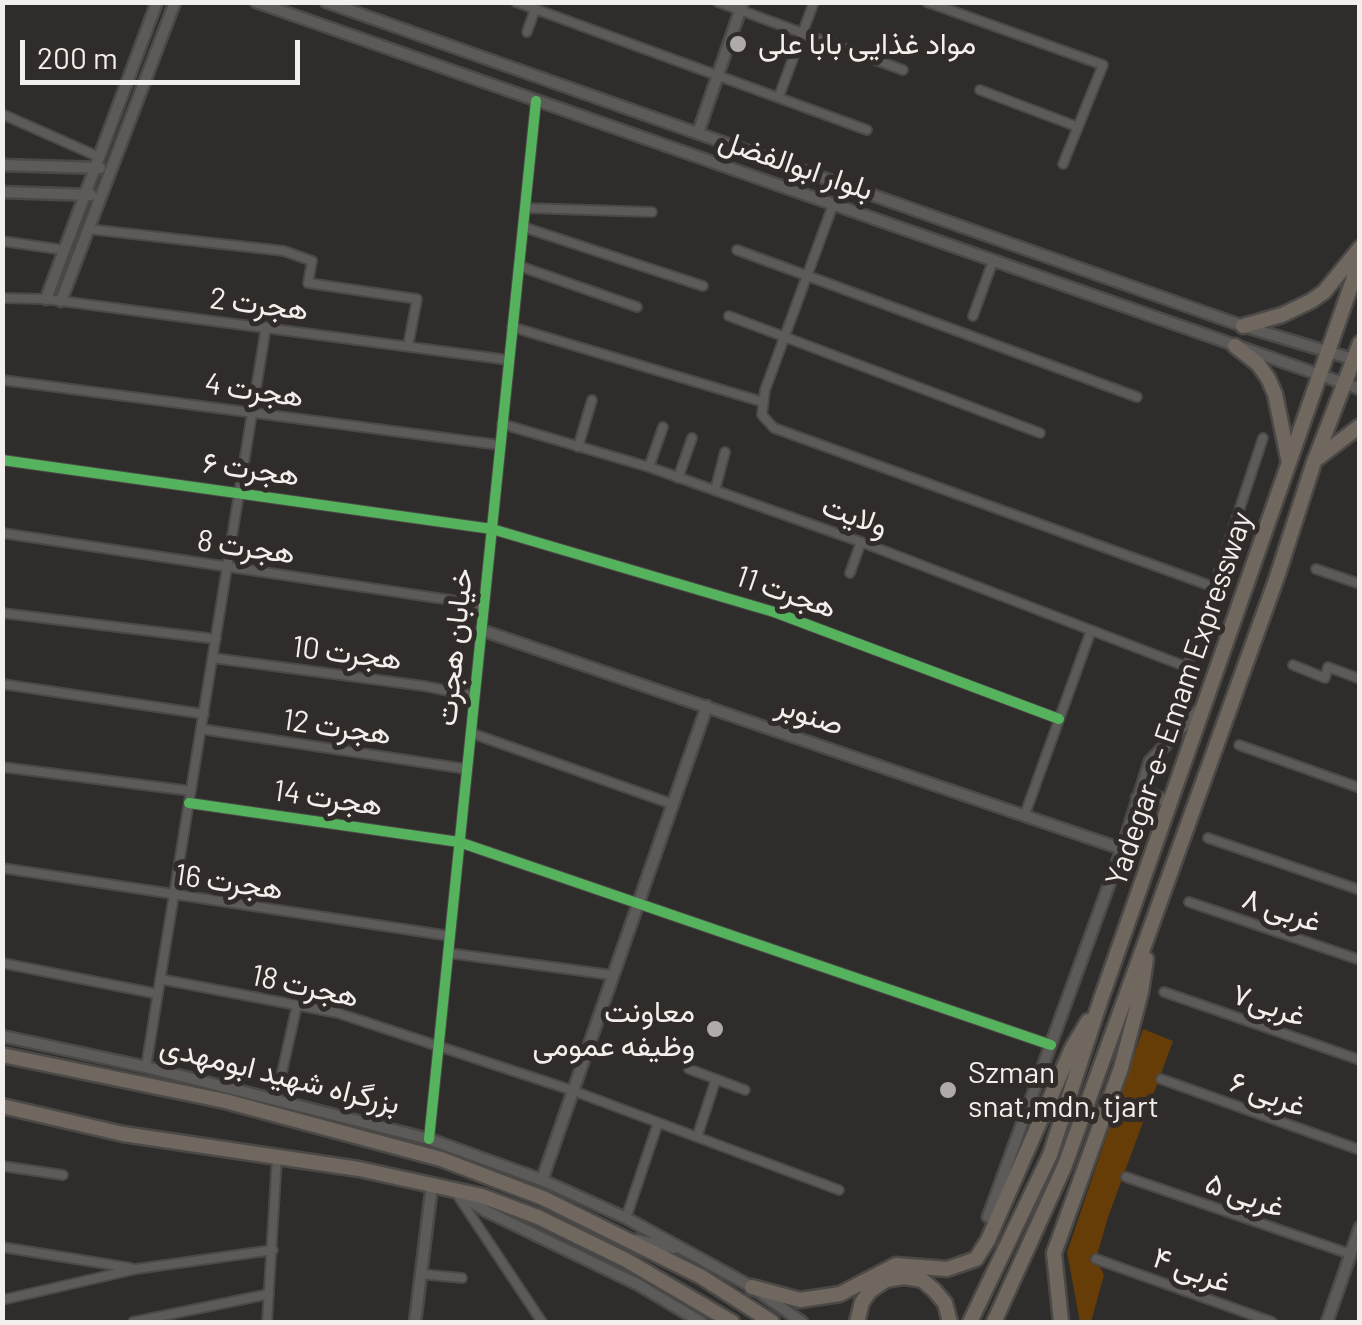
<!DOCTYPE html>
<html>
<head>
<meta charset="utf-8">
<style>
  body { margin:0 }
  #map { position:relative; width:1362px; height:1325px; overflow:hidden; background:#2f2d2b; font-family:Barlow,sans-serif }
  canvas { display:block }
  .frame { position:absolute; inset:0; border:5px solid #f2efec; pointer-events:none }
  .scale { position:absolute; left:20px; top:40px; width:280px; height:45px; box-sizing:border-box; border:5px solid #f2efec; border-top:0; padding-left:12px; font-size:30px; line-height:35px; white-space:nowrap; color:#f2efec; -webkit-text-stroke:8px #312c29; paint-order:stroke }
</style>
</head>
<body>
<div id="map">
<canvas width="1362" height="1325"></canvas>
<div class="frame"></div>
<div class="scale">200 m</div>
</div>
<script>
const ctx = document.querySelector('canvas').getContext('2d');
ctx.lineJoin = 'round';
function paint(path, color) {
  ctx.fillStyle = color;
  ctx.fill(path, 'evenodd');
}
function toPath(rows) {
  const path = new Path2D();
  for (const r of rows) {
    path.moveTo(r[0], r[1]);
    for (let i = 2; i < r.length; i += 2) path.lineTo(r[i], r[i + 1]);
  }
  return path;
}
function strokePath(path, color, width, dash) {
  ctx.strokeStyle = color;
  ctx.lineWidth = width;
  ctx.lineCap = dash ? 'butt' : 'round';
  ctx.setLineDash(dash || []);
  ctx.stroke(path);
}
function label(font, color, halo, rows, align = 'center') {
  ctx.font = font + ' Barlow,Vazirmatn,sans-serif';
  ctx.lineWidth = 10;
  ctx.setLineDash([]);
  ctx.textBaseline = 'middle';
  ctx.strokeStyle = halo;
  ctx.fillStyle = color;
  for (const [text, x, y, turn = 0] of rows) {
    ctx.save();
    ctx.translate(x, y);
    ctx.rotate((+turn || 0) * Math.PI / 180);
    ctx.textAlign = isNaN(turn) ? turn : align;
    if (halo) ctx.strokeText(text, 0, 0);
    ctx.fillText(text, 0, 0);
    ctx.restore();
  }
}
paint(toPath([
  [1143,1029,1173,1041,1108,1217,1096,1259,1104,1275,1091,1322,1080,1322,1067,1252]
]), '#663d07');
const street = toPath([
  [516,2,867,130],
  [718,2,903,70],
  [927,2,1103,65,1063,164],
  [527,32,535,9],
  [980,90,1078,127],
  [779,96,814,2],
  [2,114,99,157],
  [833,205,765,390,762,415,774,428,1214,587],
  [525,208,652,212],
  [523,227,703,286],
  [88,229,284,251,312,261,308,283,417,299,408,346],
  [2,241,64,250],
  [737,250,1137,397],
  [519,266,637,307],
  [2,298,46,299,509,360],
  [729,316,1040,433],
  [973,316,993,261],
  [512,327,763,402],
  [2,380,500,445],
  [502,424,649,467,861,542,1187,667],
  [578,447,592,400],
  [2,460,492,529,774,612,1059,719],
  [649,467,663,427],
  [678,478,692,438],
  [715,490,725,452],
  [2,533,484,605],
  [1316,569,1360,584],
  [850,573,861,542],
  [2,613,216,639],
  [213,658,424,686,474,696],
  [1293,665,1325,678,1328,667,1360,679],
  [2,684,204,714],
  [1174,707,1263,438],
  [201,729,467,769],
  [471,733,672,804],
  [1239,745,1360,788],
  [2,767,191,791],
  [189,803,459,842,1051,1045],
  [1025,814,1091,631],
  [1208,838,1360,890],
  [2,868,450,936],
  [1189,902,1360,960],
  [448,953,612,975],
  [2,963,158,994],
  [160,979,338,1013,571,1090,839,1190],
  [1164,992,1360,1060],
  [146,1067,266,327],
  [689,1069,745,1090],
  [1161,1079,1360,1150],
  [276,1099,297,1005],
  [697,1137,716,1079],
  [429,1139,536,101],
  [2,1166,63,1175],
  [1126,1177,1350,1254],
  [456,1193,542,1322],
  [626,1218,658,1123],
  [2,1247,131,1268],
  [1096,1259,1272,1322],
  [421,1274,462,1278],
  [2,1300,136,1269,273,1250],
  [133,1322,269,1294],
  [267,1322,277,1157]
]);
const secondary = toPath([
  [256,2,1360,389],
  [326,2,1243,326,1359,361],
  [698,133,743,2],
  [2,165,100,168],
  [2,192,91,195],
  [46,299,157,2],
  [61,301,175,2],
  [481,630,1122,849],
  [1137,798,1153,795,1162,799,1170,807],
  [2,1036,146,1067,429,1139,542,1180,626,1218,752,1287,802,1322],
  [542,1180,707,706],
  [459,1194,486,1211,639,1285,701,1322],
  [988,1217,1122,849,1150,761,1201,708],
  [636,1240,674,1248],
  [415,1322,432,1185],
  [1327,1322,1360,1227]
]);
const highway = toPath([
  [1243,326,1282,315,1311,301,1324,292,1360,248],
  [1235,346,1258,364,1268,378,1275,394,1289,463],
  [1318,458,1360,426],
  [2,1055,225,1101,441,1159,543,1198,700,1276,772,1322],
  [2,1106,123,1134,359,1169,482,1196,538,1217,626,1260,732,1322],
  [752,1287,800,1300,840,1294,896,1265,947,1269,976,1259,988,1240,1072,1048,1088,1021],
  [857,1322,862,1302,870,1291,886,1280,904,1277,922,1280,934,1290,945,1303,950,1322],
  [970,1322,1050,1155,1101,999,1360,260],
  [994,1322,1065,1165,1277,577,1314,462,1360,343],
  [1061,1322,1054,1253,1121,1068,1141,992,1146,959]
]);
strokePath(street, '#4b4947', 12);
strokePath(secondary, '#4b4947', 15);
strokePath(highway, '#4b4947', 19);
strokePath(street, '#5d5b5a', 8);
strokePath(secondary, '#5d5b5a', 10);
strokePath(highway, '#70675f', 14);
strokePath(toPath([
  [2,460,492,529,774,612,1059,719],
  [189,803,459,842,1051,1045],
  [429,1139,536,101]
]), '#56b35d', 10);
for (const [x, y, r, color] of [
  [738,44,10,"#aeaba8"],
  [715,1029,10,"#aeaba8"],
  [948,1090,10,"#aeaba8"]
]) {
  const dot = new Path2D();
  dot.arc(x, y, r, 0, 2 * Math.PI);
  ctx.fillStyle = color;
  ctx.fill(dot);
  strokePath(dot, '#312c29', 4);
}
label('30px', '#f2efec', '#312c29', [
  ["مواد غذایی بابا علی",758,44],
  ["معاونت",695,1012,"right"],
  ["وظیفه عمومی",695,1046,"right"],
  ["Szman",968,1073],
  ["snat,mdn, tjart",968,1107]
], 'left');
label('30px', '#f2efec', '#312c29', [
  ["بلوار ابوالفضل",796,165,19],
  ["هجرت 2",259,304,7],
  ["هجرت 4",254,390,8],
  ["هجرت ۶",251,469,8],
  ["ولایت",855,516,20],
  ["هجرت 8",246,547,8],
  ["هجرت 11",786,592,19],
  ["خیابان هجرت",454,647,-84],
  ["هجرت 10",347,653,7],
  ["Yadegar-e- Emam Expressway",1179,699,-71],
  ["صنوبر",810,715,19],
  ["هجرت 12",337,727,8],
  ["هجرت 14",328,798,8],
  ["هجرت 16",229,882,8],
  ["غربی ۸",1282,910,19],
  ["هجرت 18",305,986,12],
  ["غربی۷",1269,1005,19],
  ["بزرگراه شهید ابومهدی",280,1075,14],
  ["غربی ۶",1268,1094,20],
  ["غربی ۵",1245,1195,19],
  ["غربی ۴",1192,1270,20]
]);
</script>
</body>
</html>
